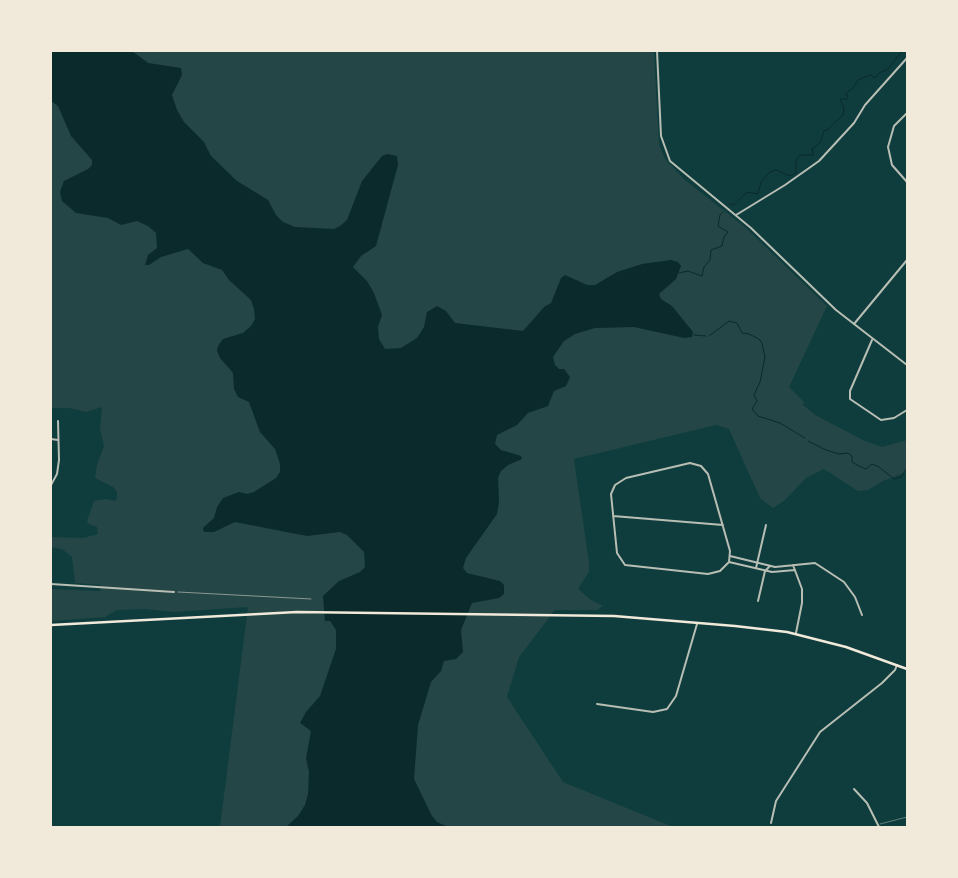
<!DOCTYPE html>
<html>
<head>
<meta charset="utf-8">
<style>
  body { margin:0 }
  #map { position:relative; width:958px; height:878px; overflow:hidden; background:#0f3d3e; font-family:Barlow,sans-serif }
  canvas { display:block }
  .frame { position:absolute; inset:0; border:52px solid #f1e9da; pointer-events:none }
</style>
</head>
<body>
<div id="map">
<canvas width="958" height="878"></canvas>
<div class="frame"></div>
</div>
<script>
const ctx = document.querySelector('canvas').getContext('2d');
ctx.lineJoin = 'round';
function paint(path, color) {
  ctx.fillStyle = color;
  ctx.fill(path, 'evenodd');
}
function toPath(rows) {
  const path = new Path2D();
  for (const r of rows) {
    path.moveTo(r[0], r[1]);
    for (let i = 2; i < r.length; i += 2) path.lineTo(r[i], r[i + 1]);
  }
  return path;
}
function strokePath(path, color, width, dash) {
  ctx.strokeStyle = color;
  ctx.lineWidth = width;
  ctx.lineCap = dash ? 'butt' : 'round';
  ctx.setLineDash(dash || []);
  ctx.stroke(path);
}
paint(toPath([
  [51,51,654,51,659,144,665,159,685,180,746,228,827,306,789,387,805,403,802,404,815,415,865,441,882,447,907,440,907,472,883,481,868,490,858,491,824,469,806,478,784,501,773,508,760,498,729,429,716,425,574,459,589,563,589,572,578,589,591,600,603,606,597,610,555,610,519,657,507,697,563,782,673,827,220,827,248,607,174,612,145,609,117,610,105,617,51,621,51,589,100,591,101,585,75,583,72,557,62,549,51,547,51,537,83,538,98,534,97,527,89,524,87,521,94,501,106,499,115,501,117,498,117,492,113,487,95,478,97,465,104,446,100,429,102,407,86,412,69,408,51,408]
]), '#244646');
paint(toPath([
  [51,51,132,51,148,63,181,68,182,75,172,95,177,110,184,122,204,142,211,156,237,181,268,200,276,215,283,222,295,227,334,229,340,226,347,220,362,181,382,156,387,154,397,156,398,165,376,246,361,256,353,267,367,281,374,293,382,315,378,327,379,339,385,349,401,348,417,338,424,327,427,312,437,306,446,311,455,323,523,331,544,307,551,303,561,278,565,275,587,285,595,285,617,272,642,264,671,260,678,262,681,266,676,279,659,294,661,299,672,306,693,332,692,337,684,338,634,327,595,328,575,334,564,341,553,357,555,365,559,369,564,369,570,377,566,386,554,391,548,406,528,413,517,425,497,435,495,444,501,450,521,456,522,459,508,465,501,471,498,478,499,502,497,514,466,558,463,568,467,573,500,581,504,585,504,594,499,598,472,603,461,630,463,652,456,659,444,661,441,671,431,682,418,725,414,779,432,816,437,822,448,827,286,827,298,816,305,805,308,794,309,772,306,758,311,731,300,723,306,712,320,696,336,649,336,630,330,621,325,621,323,596,339,581,360,572,365,567,364,552,347,535,340,532,307,536,235,522,214,532,204,532,203,528,214,518,217,507,223,498,239,492,247,494,254,492,276,478,280,472,280,464,275,449,260,432,249,402,238,397,234,389,233,373,220,358,217,351,218,346,223,339,243,333,251,326,255,319,254,309,251,300,229,280,222,270,203,263,188,249,161,257,149,265,145,265,148,255,157,248,156,233,148,226,137,221,121,225,108,218,76,213,62,201,60,192,64,181,88,169,92,165,92,160,71,136,58,106,51,101]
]), '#0a2a2b');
strokePath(toPath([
  [730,204,734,205,747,192,758,194,761,182,770,172,776,170,790,176,796,173,796,160,800,155,813,155,812,149,820,143,824,131,827,130,843,115,844,108,840,99,847,99,848,96,845,94,853,88,858,80,870,75,876,78,879,73,888,69,902,51],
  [679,273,688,271,702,276,704,267,710,260,711,250,722,246,724,237,728,232,718,226,720,215,723,212],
  [694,335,706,336],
  [709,336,729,321,737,323,742,333,749,334,759,339,762,343,765,357,760,382,754,395,757,401,752,409,758,416,780,423,805,438],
  [808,441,826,450,839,454,848,453,852,456,852,462,859,466,866,469,872,464,879,467,894,479,901,477,907,468]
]), '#0a2a2b', 1);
strokePath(toPath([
  [178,592,311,599]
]), '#f1e9da', 0.5);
strokePath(toPath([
  [880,824,907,817]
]), '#b8beb3', 0.5);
strokePath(toPath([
  [907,113,894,126,888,147,892,165,907,182],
  [736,215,785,185,819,161,854,123,865,105,907,58],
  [854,324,907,260],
  [872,340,850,391,850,399,881,420,894,418,907,410],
  [51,439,58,440],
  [690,463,701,466,708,474,730,551,729,562,720,571,708,574,625,565,617,553,611,494,615,485,626,478,690,463],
  [51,485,57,474,59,460,58,421],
  [613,516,723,525],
  [730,556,775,567,815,563,844,582,855,597,862,615],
  [729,562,772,572,795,570],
  [793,565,802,589,802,603,796,633],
  [756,568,766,525],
  [51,584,174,592],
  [758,601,765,571,770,566],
  [597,704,653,712,667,709,676,696,697,624],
  [854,789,867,803,879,827],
  [771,823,776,801,820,732,882,683,895,670,897,665]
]), '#b8beb3', 2);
strokePath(toPath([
  [657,51,661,136,670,161,751,228,836,310,907,365]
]), '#b8beb3', 2);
strokePath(toPath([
  [51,625,297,612,614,616,735,626,787,632,846,647,907,669]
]), '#f1e9da', 2.5);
</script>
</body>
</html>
